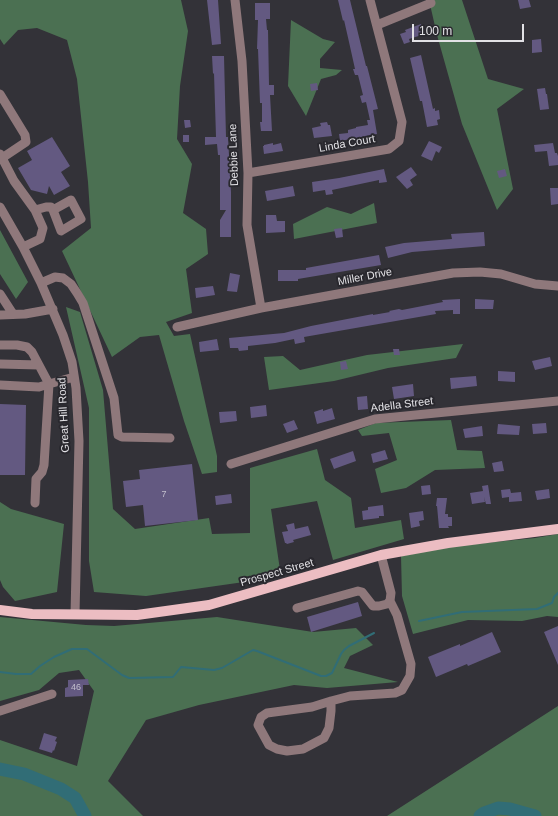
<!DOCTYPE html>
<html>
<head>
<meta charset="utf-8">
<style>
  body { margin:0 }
  #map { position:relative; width:558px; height:816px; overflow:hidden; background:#333238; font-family:Arial,sans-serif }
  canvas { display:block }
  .scale { position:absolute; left:412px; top:24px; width:112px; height:18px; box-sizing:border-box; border:2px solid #e2e1e5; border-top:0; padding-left:5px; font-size:12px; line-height:14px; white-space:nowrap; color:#e2e1e5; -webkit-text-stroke:3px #29282e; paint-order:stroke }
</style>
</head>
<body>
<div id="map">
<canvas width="558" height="816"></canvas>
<div class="scale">100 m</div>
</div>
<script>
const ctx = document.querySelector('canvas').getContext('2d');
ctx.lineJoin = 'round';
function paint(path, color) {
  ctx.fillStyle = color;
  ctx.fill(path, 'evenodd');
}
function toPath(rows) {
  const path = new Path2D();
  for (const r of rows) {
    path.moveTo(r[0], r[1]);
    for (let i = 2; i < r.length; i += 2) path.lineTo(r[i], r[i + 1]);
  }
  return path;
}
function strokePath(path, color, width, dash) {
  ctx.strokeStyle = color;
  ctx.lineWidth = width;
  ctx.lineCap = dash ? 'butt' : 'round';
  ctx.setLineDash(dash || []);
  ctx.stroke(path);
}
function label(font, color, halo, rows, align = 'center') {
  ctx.font = font + ' Arial,sans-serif';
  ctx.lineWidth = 4;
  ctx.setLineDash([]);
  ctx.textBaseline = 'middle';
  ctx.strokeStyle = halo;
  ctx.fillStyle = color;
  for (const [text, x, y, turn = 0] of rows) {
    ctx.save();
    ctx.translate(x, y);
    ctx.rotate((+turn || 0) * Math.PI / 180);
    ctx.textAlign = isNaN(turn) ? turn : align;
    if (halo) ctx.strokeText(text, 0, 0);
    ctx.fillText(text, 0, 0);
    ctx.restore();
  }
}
paint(toPath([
  [0,0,181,0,188,31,180,86,177,139,192,164,183,213,206,229,208,254,186,269,192,313,166,322,174,336,190,334,217,456,217,472,202,474,184,421,159,335,140,337,112,357,62,251,91,228,88,182,77,79,67,40,37,28,18,30,4,45,0,39],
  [429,0,462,0,488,79,524,89,497,109,513,189,497,210,462,124,437,35],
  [291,20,323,39,335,42,320,59,320,68,342,70,336,75,321,79,306,116,288,86],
  [374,203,377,223,294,239,293,224,327,207,351,214],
  [0,230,28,282,16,299,0,274],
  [66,307,80,312,103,390,113,509,135,529,209,518,212,534,250,533,250,468,317,449,325,480,351,498,355,528,401,520,404,539,333,560,317,501,271,509,280,570,265,579,146,596,94,592,89,561,89,408],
  [463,344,456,358,388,368,334,381,269,390,264,357,283,356,300,370,367,355],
  [451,420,457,450,482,451,485,468,435,470,406,488,381,493,375,469,397,460,389,433,362,436,358,430,376,423],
  [0,502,11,509,64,524,57,592,15,601,3,587,0,580],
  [558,534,558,617,547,616,522,621,468,620,413,634,402,596,401,556,455,546,535,538],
  [0,617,86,625,114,626,217,617,313,632,356,628,373,645,350,656,344,668,398,682,327,688,294,685,199,705,146,720,108,781,143,816,0,816,0,740,77,766,94,691,79,670,59,673,39,690,0,701],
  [558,706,558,816,387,816]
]), '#4b7052');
strokePath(toPath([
  [419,621,462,612,537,609,552,603,554,597,558,593],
  [0,672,16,674,31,674,40,666,54,657,72,649,87,649,122,675,129,678,173,677,181,667,214,670,222,668,253,650,257,651,321,676,326,676,332,673,341,654,344,650,349,646,374,633]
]), '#316d76', 2);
strokePath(toPath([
  [0,769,24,774,61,789,75,798,85,816],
  [480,816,484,813,498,808,510,809,535,816]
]), '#316d76', 13);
paint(toPath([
  [207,0,218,0,221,44,212,45],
  [338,0,350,0,366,66,367,66,378,109,373,110,377,134,340,141,339,134,348,133,348,130,356,128,356,127,368,125,367,120,370,120,366,102,362,103,360,96,363,95,358,75,355,75,353,69,355,69,349,42,344,20,343,21],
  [518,0,529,0,531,7,520,9],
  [255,3,270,3,270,19,266,19,267,30,268,30,269,85,274,85,274,95,270,95,272,131,261,131,260,122,262,122,262,103,260,103,258,49,257,49,258,20,255,20],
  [421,24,425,34,409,39,410,42,404,44,400,34,406,32,405,30],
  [541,39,542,52,532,53,532,40],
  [421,55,433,109,435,108,435,111,439,110,440,119,437,120,438,125,427,127,422,101,420,101,410,58],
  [212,56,224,56,226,137,228,137,231,192,231,237,220,237,220,220,226,210,220,210,220,155,218,155,217,144,205,145,205,137,216,137,214,73,213,74],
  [317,83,318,90,311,91,310,84],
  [545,88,546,94,547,94,549,109,540,110,537,89],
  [184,120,190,120,191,127,185,128],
  [327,122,328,125,330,125,332,136,314,138,312,128,321,126,320,123],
  [183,135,189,135,189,142,183,142],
  [52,137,70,166,61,172,70,186,54,195,49,186,47,194,31,190,18,168,32,160,27,151],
  [429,141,442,147,439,153,436,151,432,161,421,156],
  [273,143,273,145,281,143,283,151,264,154,263,146,264,146,264,145],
  [553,143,555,153,557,153,558,156,558,165,549,166,547,151,535,152,534,145],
  [411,167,417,175,410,180,413,185,407,189,396,177],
  [384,169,387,182,379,183,379,180,332,190,333,194,326,195,325,190,313,192,312,182,339,178],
  [505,169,507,176,499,178,497,171],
  [293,186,295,196,267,201,265,191],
  [550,188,558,188,558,204,551,205],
  [266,215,276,215,277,221,285,221,285,232,266,233],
  [342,228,343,237,336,238,334,229],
  [484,232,485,246,412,252,388,258,385,247,404,243,452,239,451,234],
  [379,255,381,265,298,279,298,281,278,281,278,270,306,270,306,268],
  [230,273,240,275,237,292,227,291],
  [213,286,215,295,196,298,195,288],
  [460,299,460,314,453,314,453,310,435,311,436,314,304,337,305,342,295,344,294,339,275,343,248,346,248,350,239,351,238,348,230,348,229,338,284,333,311,326,373,314,373,315,390,312,389,311,399,309,402,310,443,302,442,300],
  [475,299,494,300,493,309,475,309],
  [217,339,219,350,200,352,199,342],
  [393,349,399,349,400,355,394,355],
  [550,357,552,366,535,370,532,361],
  [346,361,348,369,341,370,340,362],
  [498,371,515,372,515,382,498,381],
  [476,376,477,386,451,389,450,378],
  [413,384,414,396,394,399,392,387],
  [367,396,368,409,358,410,357,397],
  [0,404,26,405,25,475,0,475],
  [266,405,267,416,251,418,250,407],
  [332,408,335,419,317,424,314,412,323,409,323,411],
  [236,411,237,421,220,423,219,412],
  [294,420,298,429,287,433,283,424],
  [546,423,547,433,533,434,532,424],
  [498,424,520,426,519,435,497,434],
  [482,426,483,436,465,438,463,429],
  [385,450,388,459,373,463,371,454],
  [353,451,356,461,334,469,330,459],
  [502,461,504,471,494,472,492,463],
  [192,464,198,520,145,526,143,505,126,507,123,481,140,479,139,470],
  [430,485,431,494,422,495,421,486],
  [488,485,491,504,486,504,484,497,485,502,472,504,470,493,483,491,482,486],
  [510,489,511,493,521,492,522,501,509,502,509,497,502,498,501,490],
  [549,489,550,498,537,500,535,491],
  [231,494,232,503,216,505,215,496],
  [437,498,447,498,445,514,448,514,448,517,452,517,452,526,448,526,449,528,439,528,437,506,436,506],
  [383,505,384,516,379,516,379,518,363,520,362,511,368,510,368,507],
  [423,511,424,520,419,521,420,526,411,528,409,513],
  [294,523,295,529,308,526,311,535,293,540,294,542,287,544,286,543,285,543,282,532,288,531,286,525],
  [358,602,362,616,311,632,307,617],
  [558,626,558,665,544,632],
  [492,632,501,652,468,666,467,664,436,677,428,657,460,644,460,646],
  [88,679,89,685,83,685,83,696,65,697,65,688,68,687,68,680],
  [44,733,57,737,55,741,57,742,54,751,53,750,52,753,39,749]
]), '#635981');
strokePath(toPath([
  [235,0,242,61,248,173,247,225,261,308],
  [377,25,431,3],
  [0,94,25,135,26,142,2,158],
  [0,154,14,181,35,210,43,228,40,239,23,247],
  [248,173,389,149,399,141,402,122,370,0],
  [0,207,23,247,41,283,63,335,72,362,76,388,79,441,75,614],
  [35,210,46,207,51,207,53,210,61,231,81,219,71,200,53,210],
  [41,283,55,277,63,278,71,284,77,293,83,303,114,398,118,435,122,437,170,438],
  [0,294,13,314],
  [0,315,25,314,53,309],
  [177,327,261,308,453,273,480,272,501,274,535,284,558,286],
  [0,345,17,345,27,347,32,352,49,384,74,377],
  [0,364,39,365],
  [0,385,39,387,49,384,44,465,42,472,36,479,35,503],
  [231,464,375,419,558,401],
  [381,555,391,593,390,601],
  [297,608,358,591,362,592,373,606,379,606,387,604,390,601],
  [331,701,331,711,329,728,324,738,303,749,287,751,277,749,269,745,258,725,261,717,267,713,312,707,331,701,350,696,395,693,402,690,410,676,411,664,397,615,390,601],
  [0,711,52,694]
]), '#8f787b', 9);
strokePath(toPath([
  [0,610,32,614,137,615,209,605,381,555,448,543,558,529]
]), '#ecbdc2', 10);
label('9px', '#c2bfcc', null, [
  ["7",164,495],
  ["46",76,688]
]);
label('11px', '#e2e1e5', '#29282e', [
  ["Linda Court",347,144,-10],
  ["Debbie Lane",234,155,-92],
  ["Miller Drive",365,277,-11],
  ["Adella Street",402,405,-7],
  ["Great Hill Road",64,415,-93],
  ["Prospect Street",277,573,-16]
]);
</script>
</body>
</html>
